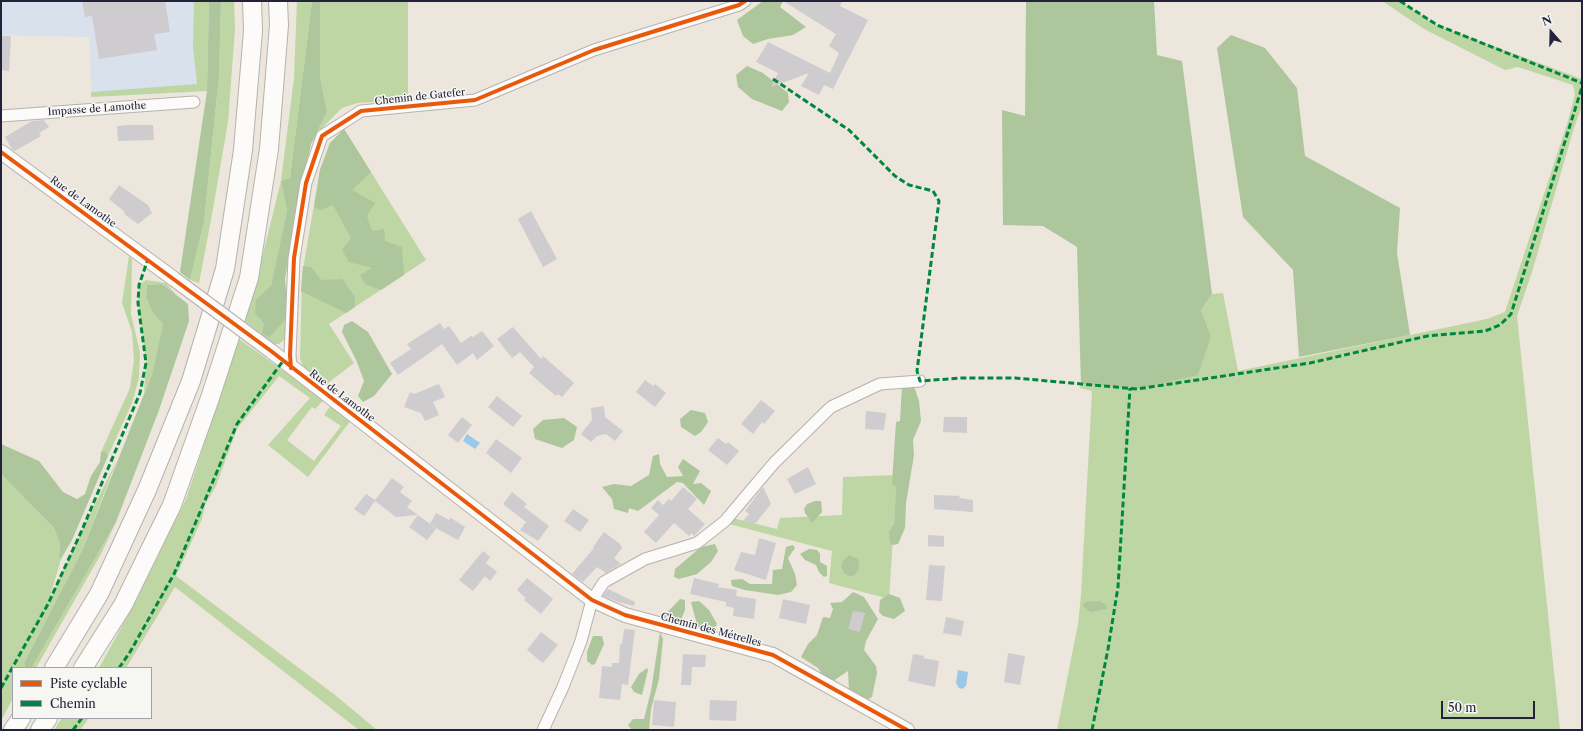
<!DOCTYPE html>
<html>
<head>
<meta charset="utf-8">
<style>
  body { margin:0 }
  #map { position:relative; width:1583px; height:731px; overflow:hidden; background:#ece6dc; font-family:"Libre Caslon Text",serif }
  canvas { display:block }
  .frame { position:absolute; inset:0; border:2px solid #22223b; pointer-events:none }
  .legend { position:absolute; left:12px; top:667px; width:140px; height:52px; box-sizing:border-box; background:#f6f6f2; border:1px solid #a1a1a9; margin:0; padding:5px 7px; list-style:none; font-size:12px; color:#22223b }
  .legend li { display:flex; align-items:center; gap:8px; height:20px }
  .legend b { width:20px; border:1px solid #a1a1a9 }
  .north { position:absolute; left:1531px; top:12px; width:40px; height:40px; -webkit-text-stroke:3px #f6f6f2; paint-order:stroke; rotate:340deg; font-size:11px; font-weight:700; line-height:16px; text-align:center; color:#22223b }
  .north::after { content:''; display:block; margin:auto; width:14px; height:18px; background:#22223b; clip-path:polygon(50% 0,100% 100%,50% 72%,0 100%) }
  .scale { position:absolute; left:1441px; top:701px; width:94px; height:18px; box-sizing:border-box; border:2px solid #22223b; border-top:0; padding-left:5px; font-size:12px; line-height:14px; white-space:nowrap; color:#22223b; -webkit-text-stroke:3px #f6f6f2; paint-order:stroke }
</style>
</head>
<body>
<div id="map">
<canvas width="1583" height="731"></canvas>
<div class="frame"></div>
<ul class="legend">
<li><b style="height:5px;background:#e8590c"></b>Piste cyclable</li>
<li><b style="height:5px;background:#00873e"></b>Chemin</li>
</ul>
<div class="north">N</div>
<div class="scale">50 m</div>
</div>
<script>
const ctx = document.querySelector('canvas').getContext('2d');
ctx.lineJoin = 'round';
function paint(path, color) {
  ctx.fillStyle = color;
  ctx.fill(path, 'evenodd');
}
function toPath(rows) {
  const path = new Path2D();
  for (const r of rows) {
    path.moveTo(r[0], r[1]);
    for (let i = 2; i < r.length; i += 2) path.lineTo(r[i], r[i + 1]);
  }
  return path;
}
function strokePath(path, color, width, dash) {
  ctx.strokeStyle = color;
  ctx.lineWidth = width;
  ctx.lineCap = dash ? 'butt' : 'round';
  ctx.setLineDash(dash || []);
  ctx.stroke(path);
}
function label(font, color, halo, rows, align = 'center') {
  ctx.font = font + ' "Libre Caslon Text",serif';
  ctx.lineWidth = 3;
  ctx.setLineDash([]);
  ctx.textBaseline = 'middle';
  ctx.strokeStyle = halo;
  ctx.fillStyle = color;
  for (const [text, x, y, turn = 0] of rows) {
    ctx.save();
    ctx.translate(x, y);
    ctx.rotate((+turn || 0) * Math.PI / 180);
    ctx.textAlign = isNaN(turn) ? turn : align;
    if (halo) ctx.strokeText(text, 0, 0);
    ctx.fillText(text, 0, 0);
    ctx.restore();
  }
}
paint(toPath([
  [1,1,209,1,207,91,91,97,90,37,1,35]
]), '#d8e1ec');
paint(toPath([
  [194,1,209,1,207,91,91,97,91,92,197,84,193,47],
  [221,1,234,1,235,29,228,122,213,209,199,283,190,280,204,222,219,76],
  [297,1,312,1,290,178,281,181,287,210,271,287,255,314,264,324,288,312,288,329,285,339,279,344,270,344,262,334,244,321,258,274,281,181,294,78],
  [320,1,408,1,408,100,358,103,342,108,324,126,311,144,327,112,320,76],
  [1382,1,1400,1,1437,25,1582,79,1582,106,1574,128,1532,272,1517,316,1560,730,1057,730,1078,624,1081,595,1092,391,1080,388,1081,384,1137,389,1211,336,1201,310,1212,294,1223,293,1238,371,1487,319,1505,312,1567,124,1575,94,1573,85,1518,67,1505,70,1424,29],
  [344,129,426,260,329,324,354,363,324,386,304,369,300,359,302,275,320,170,330,143],
  [129,256,132,259,131,314,140,352,139,378,132,403,108,456,106,452,101,452,130,388,134,360,132,332,122,303],
  [146,280,166,283,177,296,162,284,147,285,146,297,152,312,163,324,152,374,144,393,146,363,138,303,139,285],
  [239,339,324,400,315,409,312,407,287,440,314,461,341,426,324,415,331,405,351,420,308,477,268,445,310,398,279,376,237,429,216,486,205,505,202,519,176,576,335,695,377,730,359,730,175,587,126,668,99,668,139,595,186,499],
  [117,460,82,551,24,663,26,668,13,668,13,698,1,721,1,474,54,528,60,543,59,557,61,559,49,600,82,530],
  [897,475,889,599,829,583,832,551,729,524,732,518,777,529,780,518,842,515,843,477],
  [116,522,101,554,36,668,28,668,32,667],
  [62,718,89,718,80,730,54,730]
]), '#bed6a4');
paint(toPath([
  [209,1,221,1,219,76,204,222,190,280,180,272,207,91],
  [312,1,320,1,320,76,327,112,311,144,293,229,285,279,288,312,283,322,270,337,262,334,264,324,255,314,256,300,271,286,287,210,281,181,290,178],
  [763,1,783,1,780,7,806,27,793,35,768,39,753,44,743,36,737,20],
  [1026,1,1154,1,1157,55,1182,61,1212,294,1201,310,1211,336,1198,375,1137,389,1081,384,1077,247,1043,226,1003,225,1002,110,1025,116],
  [1231,35,1265,48,1297,88,1305,156,1400,208,1397,253,1410,335,1299,357,1293,270,1243,217,1217,48],
  [747,66,763,73,788,93,789,102,782,111,752,99,738,87,736,75],
  [344,129,371,172,352,190,375,203,367,216,372,231,384,229,385,241,402,247,404,275,381,290,365,284,360,275,372,268,349,262,342,250,351,238,333,205,321,210,314,207,320,170,330,143],
  [303,266,311,267,321,280,342,279,355,297,355,307,346,313,301,291],
  [162,284,188,304,189,321,159,410,116,522,32,667,26,668,24,663,82,551,152,374,163,324,152,312,146,297,147,285],
  [352,321,368,332,392,374,374,396,363,402,358,396,364,381,357,362,342,332,344,325],
  [909,384,915,389,919,401,921,421,913,440,914,455,906,503,905,528,898,544,893,545,890,543,889,532,894,524,896,487,892,484,896,422,900,421,902,386],
  [691,410,705,413,708,422,701,432,695,436,681,427,680,419],
  [564,418,577,427,574,440,562,448,535,439,533,429,543,420],
  [1,444,39,461,63,492,77,499,85,494,91,476,100,462,101,452,106,452,108,456,72,540,61,559,59,557,60,543,54,528,1,474],
  [659,454,660,464,667,477,683,476,678,467,683,459,700,471,693,484,701,483,711,491,704,505,683,483,677,482,638,511,629,508,628,513,614,509,612,499,602,487,614,484,631,486,649,475,653,456],
  [815,501,821,501,822,512,812,523,805,513,804,509,807,504],
  [715,544,718,551,711,562,697,574,679,579,674,577,675,569,701,547],
  [793,545,795,548,788,558,795,574,797,585,791,592,778,595,745,590,732,586,731,580,742,579,750,584,772,584,773,570,782,569,786,547],
  [809,549,817,550,820,554,820,562,827,566,827,576,824,577,819,572,816,565,805,560,800,554],
  [849,555,858,559,859,568,855,575,850,576,845,574,841,567,843,561],
  [853,592,864,597,878,619,866,641,864,650,876,666,877,673,872,697,865,701,849,691,848,671,833,681,825,679,818,668,801,657,808,644,817,635,823,617,830,618,833,609,830,603,842,602],
  [889,594,900,598,905,611,894,619,883,616,879,612,880,600],
  [680,599,685,600,685,610,680,622,675,626,667,623,664,616],
  [699,601,709,610,717,624,712,632,699,632,691,602],
  [1100,601,1106,605,1107,609,1091,612,1083,606,1085,602],
  [660,632,663,639,659,679,651,709,649,730,632,730,628,725,633,719,644,719,651,691],
  [593,636,602,636,604,644,595,664,592,665,587,661,587,652],
  [647,668,648,670,642,695,634,692,631,687,639,674]
]), '#adc69c');
paint(toPath([
  [467,434,480,443,475,449,463,441],
  [958,670,968,672,966,686,962,689,959,688,956,683]
]), '#99c9e8');
paint(toPath([
  [82,1,165,1,170,32,154,34,157,50,99,59,92,16,85,17],
  [783,1,842,1,840,6,868,20,833,89,824,85,819,95,801,86,809,73,771,87,778,73,756,62,768,42,830,73,839,53,829,46,836,34],
  [1,36,11,36,9,71,1,70],
  [44,120,49,127,39,133,41,136,15,151,12,149,5,137,32,121],
  [128,125,153,125,154,140,118,141,117,126],
  [119,185,148,205,152,213,138,224,124,214,125,212,109,199],
  [531,211,557,259,543,267,518,219],
  [440,323,444,329,449,326,461,343,471,336,473,337,482,331,494,346,477,360,473,353,457,365,442,344,398,375,390,363,411,349,407,344],
  [513,327,541,359,543,356,574,383,562,397,558,394,556,396,529,373,534,367,520,352,512,358,497,339],
  [645,380,653,386,655,384,666,393,655,407,636,392],
  [439,384,445,397,433,402,439,415,425,421,421,413,404,407,410,392,414,394],
  [497,396,522,416,513,427,488,407],
  [761,400,775,411,764,424,762,422,753,434,741,424],
  [604,406,605,417,623,431,615,441,606,434,597,436,591,442,581,434,592,420,591,408],
  [866,411,886,413,884,430,865,429],
  [462,417,472,425,458,443,448,435],
  [944,417,967,417,967,433,943,432],
  [718,438,726,444,728,442,739,451,727,465,708,450],
  [496,439,522,458,511,473,486,453],
  [808,467,816,484,795,494,787,479],
  [392,478,404,487,400,492,412,501,407,507,418,515,396,517,375,501,364,516,354,509,366,494,375,500],
  [683,487,697,499,688,509,705,524,694,536,692,533,689,536,674,523,656,543,644,532,659,515,651,508,658,500,663,505,669,499,671,501],
  [763,487,771,504,755,524,743,521,749,514,745,511],
  [512,492,527,504,524,507,549,526,538,541,520,530,526,522,503,504],
  [934,495,960,496,959,498,973,500,973,512,934,509],
  [573,509,589,520,580,532,564,521],
  [436,513,449,520,451,518,465,527,458,540,430,525,436,529,427,540,409,527,418,515,430,524],
  [604,532,620,544,622,548,614,558,621,564,606,573,597,567,583,582,572,574,594,548,593,547],
  [928,535,944,536,944,547,928,546],
  [759,538,776,543,766,580,734,570,741,552,755,555],
  [483,551,490,557,486,563,497,572,490,581,485,576,473,591,459,580],
  [929,565,945,566,942,601,926,600],
  [527,578,553,599,541,614,524,600,526,598,517,590],
  [694,578,719,584,718,587,737,590,736,596,756,599,754,619,733,616,734,608,726,606,726,602,690,594],
  [608,589,635,602,634,606,618,602,603,596],
  [783,599,810,605,806,624,779,618],
  [853,611,865,613,860,632,848,629],
  [946,617,964,621,961,636,943,633],
  [624,629,635,630,628,685,622,684,620,700,599,698,602,666,612,667,612,663,619,663,620,644,622,644],
  [541,632,558,645,543,663,527,650],
  [1008,653,1025,656,1020,685,1004,682],
  [683,654,706,655,705,667,692,667,691,685,681,685],
  [913,654,924,656,923,658,939,661,935,687,908,681],
  [654,700,676,702,674,727,652,725],
  [710,700,737,701,736,721,709,720]
]), '#cfcccf');
const minor = toPath([
  [1,116,194,102],
  [291,368,290,355,294,258,306,183,322,136,361,111,475,100,594,50,739,5,745,1],
  [543,730,563,687,581,641,592,600,604,582,645,559,697,543,725,521,774,463,831,407,880,384,920,381]
]);
const tertiary = toPath([
  [1,152,174,279],
  [271,351,592,600,625,615,773,655,907,730]
]);
const trunk = toPath([
  [54,668,99,594,147,490,191,381,225,269,243,150,253,31,252,1],
  [83,668,123,605,172,505,210,398,249,278,269,149,279,25,278,1],
  [13,730,21,718],
  [40,730,48,718]
]);
strokePath(minor, '#b5b2ae', 13);
strokePath(tertiary, '#b5b2ae', 16);
strokePath(trunk, '#b5b2ae', 20);
strokePath(minor, '#fcfbfa', 11);
strokePath(tertiary, '#fcfbfa', 14);
strokePath(trunk, '#fcfbfa', 18);
const tertiaryBridge = toPath([
  [174,279,271,351]
]);
strokePath(tertiaryBridge, '#b5b2ae', 16, []);
strokePath(tertiaryBridge, '#fcfbfa', 14);
strokePath(toPath([
  [1400,1,1437,25,1582,83],
  [773,79,849,130,895,176,909,185,933,191,939,201,917,371,920,381,962,378,1015,378,1137,389,1310,363,1427,336,1485,331,1500,325,1511,314,1582,87],
  [119,668,130,652,174,574,237,424,283,361],
  [1,688,48,604,82,530,140,393,146,363,138,303,139,285,148,259],
  [73,730,82,718],
  [1092,730,1108,649,1118,587,1130,388]
]), '#00873e', 3, [6, 3]);
strokePath(toPath([
  [1,152,271,351,592,600,625,615,773,655,907,730],
  [291,368,290,355,294,258,306,183,322,136,361,111,475,100,594,50,739,5,745,1]
]), '#e8590c', 4);
label('10px', '#22223b', '#f6f6f2', [
  ["Chemin de Gatefer",420,97,-6],
  ["Impasse de Lamothe",97,109,-4],
  ["Rue de Lamothe",83,202,36],
  ["Rue de Lamothe",342,396,37],
  ["Chemin des Métrelles",711,630,15]
]);
</script>
</body>
</html>
